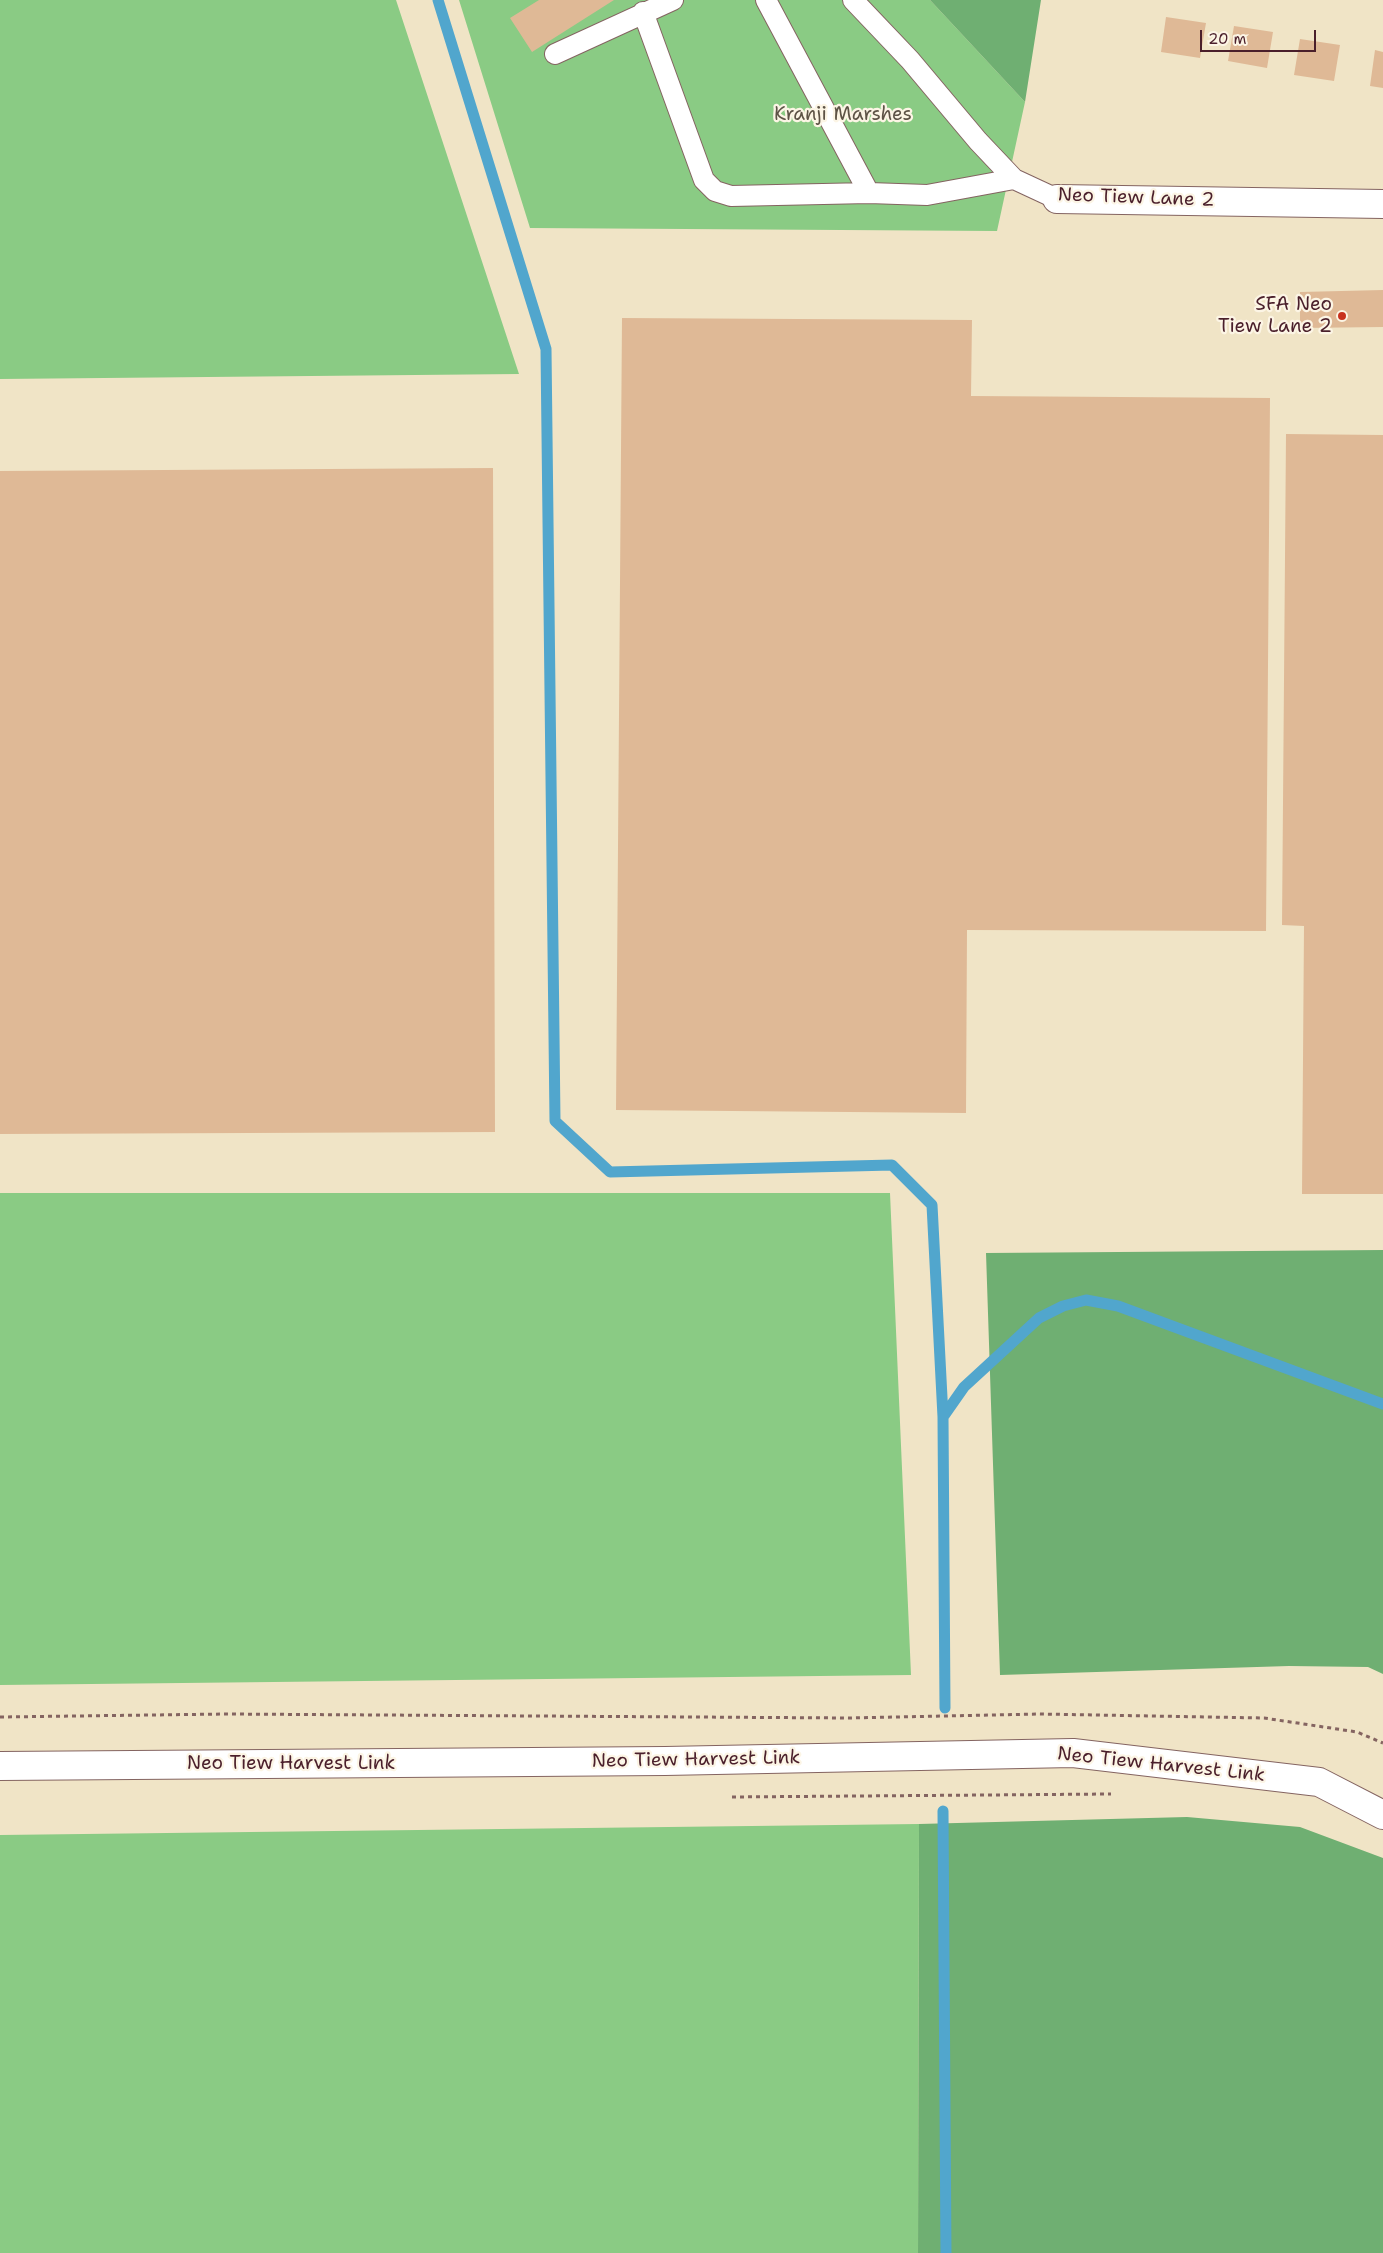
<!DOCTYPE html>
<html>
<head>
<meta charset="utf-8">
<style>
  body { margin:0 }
  #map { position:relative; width:1383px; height:2253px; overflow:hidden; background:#f0e4c6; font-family:"Shantell Sans",sans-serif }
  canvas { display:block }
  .scale { position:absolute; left:1200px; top:30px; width:116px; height:22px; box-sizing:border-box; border:2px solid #4a1f2b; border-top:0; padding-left:6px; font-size:15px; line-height:18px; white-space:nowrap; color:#4a1f2b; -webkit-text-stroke:4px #fcf5e5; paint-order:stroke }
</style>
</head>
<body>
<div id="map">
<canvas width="1383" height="2253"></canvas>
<div class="scale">20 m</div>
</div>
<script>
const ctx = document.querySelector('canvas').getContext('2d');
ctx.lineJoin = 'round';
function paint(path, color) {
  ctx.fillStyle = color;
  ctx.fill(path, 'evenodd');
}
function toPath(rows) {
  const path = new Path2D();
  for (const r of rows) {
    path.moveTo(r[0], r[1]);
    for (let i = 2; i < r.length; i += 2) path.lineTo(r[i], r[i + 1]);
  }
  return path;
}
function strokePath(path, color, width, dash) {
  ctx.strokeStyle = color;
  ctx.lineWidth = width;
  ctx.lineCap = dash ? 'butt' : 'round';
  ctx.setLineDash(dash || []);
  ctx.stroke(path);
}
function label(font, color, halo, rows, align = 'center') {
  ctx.font = font + ' "Shantell Sans",sans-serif';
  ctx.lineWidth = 4.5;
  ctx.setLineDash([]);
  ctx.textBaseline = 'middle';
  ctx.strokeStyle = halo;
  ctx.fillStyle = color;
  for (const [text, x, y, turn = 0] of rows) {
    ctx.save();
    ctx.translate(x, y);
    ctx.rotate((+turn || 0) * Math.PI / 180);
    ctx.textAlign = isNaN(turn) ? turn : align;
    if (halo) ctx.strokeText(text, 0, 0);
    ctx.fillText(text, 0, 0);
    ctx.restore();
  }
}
paint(toPath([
  [0,0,396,0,519,374,0,379],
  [459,0,930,0,1025,102,997,231,530,228],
  [0,1193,890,1193,911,1675,0,1685],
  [919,1824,918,2253,0,2253,0,1835]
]), '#8acb84');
paint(toPath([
  [930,0,1041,0,1025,102],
  [1383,1250,1383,1674,1368,1667,1289,1666,1000,1675,986,1253],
  [1187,1817,1300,1827,1383,1858,1383,2253,918,2253,919,1824]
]), '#6faf72');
strokePath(toPath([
  [438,0,546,349,555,1121,610,1172,892,1165,932,1205,943,1417,945,1708],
  [943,1417,964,1387,1039,1318,1063,1306,1086,1300,1118,1306,1383,1404],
  [943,1811,946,2253]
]), '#51a6cd', 11);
paint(toPath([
  [539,0,614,0,532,52,510,18],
  [1166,17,1206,23,1200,58,1161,52],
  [1234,26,1273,32,1267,68,1228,61],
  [1300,39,1340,45,1334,81,1294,75],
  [1375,50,1383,52,1383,88,1370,86],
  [1383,290,1383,327,1300,328,1300,292],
  [622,318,972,320,971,396,1270,398,1266,931,967,930,966,1113,616,1110],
  [1286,434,1383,435,1383,1194,1302,1194,1304,926,1282,925],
  [493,468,495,1132,0,1134,0,471]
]), '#dfb996');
const lane = toPath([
  [766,0,869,193],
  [853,0,910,60,978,141,1014,179,1057,199],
  [643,12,704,180,715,191,731,196,869,193,927,195,1014,179],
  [555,54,673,0]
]);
const street = toPath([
  [1057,199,1383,204],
  [0,1766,665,1761,1073,1753,1319,1782,1383,1815]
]);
strokePath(lane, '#846461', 22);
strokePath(street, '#846461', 30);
strokePath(toPath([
  [0,1717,226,1714,849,1718,1039,1714,1264,1718,1357,1732,1383,1743],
  [732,1797,1111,1794]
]), '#846461', 3, [4, 4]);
strokePath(lane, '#fff', 20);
strokePath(street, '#fff', 28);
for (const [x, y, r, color] of [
  [1342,316,5,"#c8321e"]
]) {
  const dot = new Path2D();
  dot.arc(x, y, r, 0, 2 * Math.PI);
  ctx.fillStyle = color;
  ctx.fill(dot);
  strokePath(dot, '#fcf5e5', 2);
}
label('19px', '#5d5346', '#fcf5e5', [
  ["Kranji Marshes",843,115]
]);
label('19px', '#4a1f2b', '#fcf5e5', [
  ["Neo Tiew Lane 2",1136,198,2],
  ["Neo Tiew Harvest Link",696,1760,-1],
  ["Neo Tiew Harvest Link",291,1764],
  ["Neo Tiew Harvest Link",1161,1765,6]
]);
label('19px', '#4a1f2b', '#fcf5e5', [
  ["SFA Neo",1332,305],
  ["Tiew Lane 2",1332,327]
], 'right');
</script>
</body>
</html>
